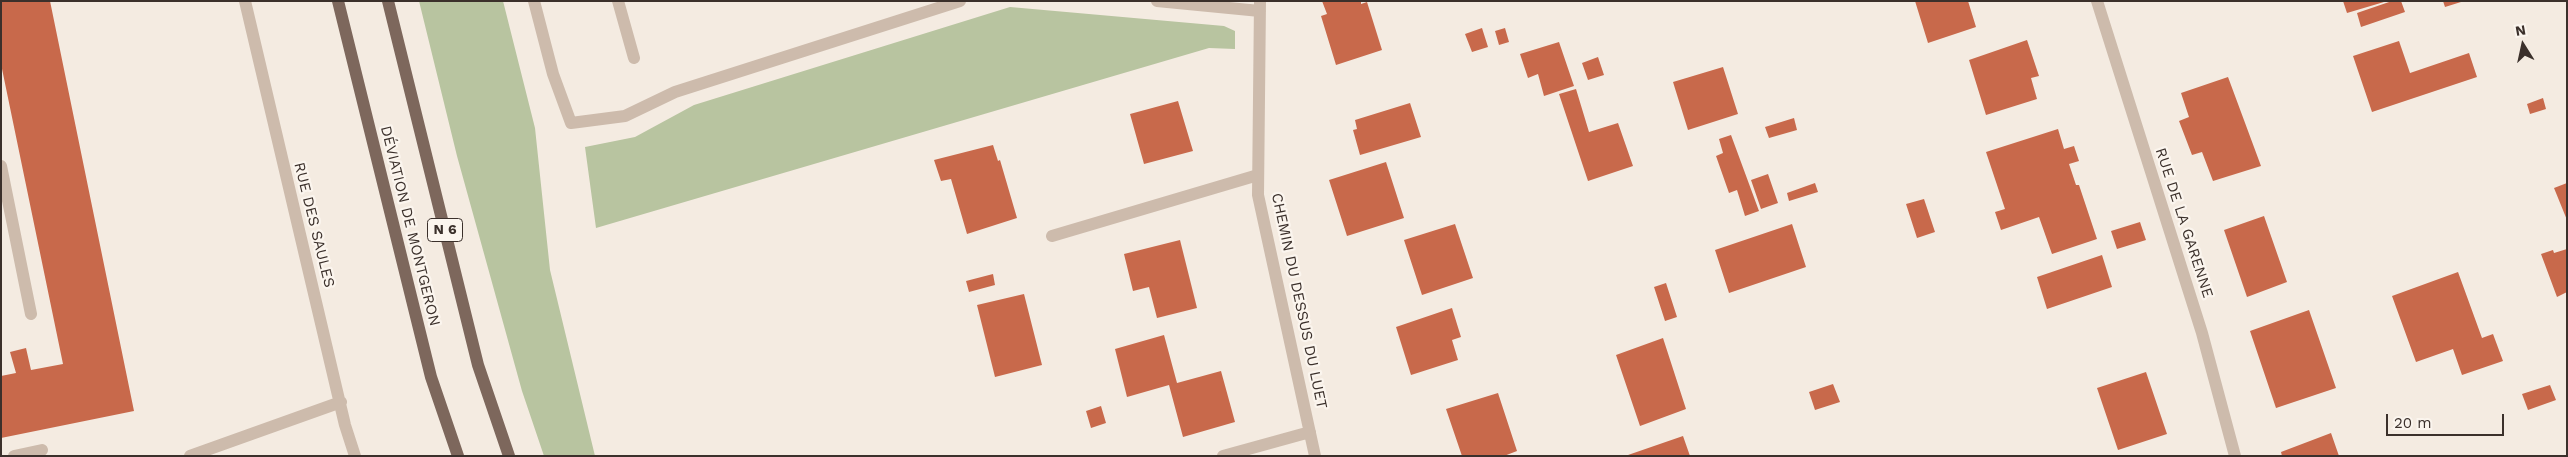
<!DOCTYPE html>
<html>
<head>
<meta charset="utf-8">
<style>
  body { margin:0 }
  #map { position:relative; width:2568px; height:457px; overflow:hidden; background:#f4ebe1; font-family:"Work Sans",sans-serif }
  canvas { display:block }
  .frame { position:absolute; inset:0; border:2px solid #3b302b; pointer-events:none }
  .north { position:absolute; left:2498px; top:20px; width:50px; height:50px; -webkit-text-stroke:4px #fbf5ee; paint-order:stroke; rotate:350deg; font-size:14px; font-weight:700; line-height:20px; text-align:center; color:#3b302b }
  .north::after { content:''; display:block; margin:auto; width:18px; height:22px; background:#3b302b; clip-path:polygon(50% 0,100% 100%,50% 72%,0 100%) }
  .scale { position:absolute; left:2386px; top:414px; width:118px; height:22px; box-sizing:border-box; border:2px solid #3b302b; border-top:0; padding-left:6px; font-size:15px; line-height:18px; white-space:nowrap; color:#3b302b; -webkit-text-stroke:4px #fbf5ee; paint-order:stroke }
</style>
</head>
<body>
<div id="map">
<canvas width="2568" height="457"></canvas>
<div class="frame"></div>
<div class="north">N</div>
<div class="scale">20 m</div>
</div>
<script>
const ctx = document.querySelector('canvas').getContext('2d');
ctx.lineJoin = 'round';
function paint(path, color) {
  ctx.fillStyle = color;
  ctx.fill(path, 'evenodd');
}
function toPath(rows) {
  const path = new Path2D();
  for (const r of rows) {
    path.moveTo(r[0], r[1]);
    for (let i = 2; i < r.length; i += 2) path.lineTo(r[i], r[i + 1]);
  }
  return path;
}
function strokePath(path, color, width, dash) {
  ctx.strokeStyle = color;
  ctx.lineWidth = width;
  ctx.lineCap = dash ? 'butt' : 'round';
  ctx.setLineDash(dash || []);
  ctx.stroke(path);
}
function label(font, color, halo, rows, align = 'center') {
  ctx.font = font + ' "Work Sans",sans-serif';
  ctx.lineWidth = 4.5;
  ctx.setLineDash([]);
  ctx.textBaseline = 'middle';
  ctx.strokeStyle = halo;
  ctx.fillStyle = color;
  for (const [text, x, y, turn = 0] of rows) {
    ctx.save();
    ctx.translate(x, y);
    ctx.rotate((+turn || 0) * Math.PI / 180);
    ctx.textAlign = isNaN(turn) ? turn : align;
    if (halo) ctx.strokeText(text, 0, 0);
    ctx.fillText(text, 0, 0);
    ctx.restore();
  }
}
paint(toPath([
  [419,1,503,1,535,128,550,270,595,456,544,456,522,391,457,156],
  [1010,7,1224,26,1235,31,1235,49,1209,48,596,228,585,147,635,137,694,105]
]), '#b8c4a0');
paint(toPath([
  [1,1,50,1,134,411,1,438,1,376,16,373,10,352,26,348,31,370,63,364,1,64],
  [1322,1,1361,1,1361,4,1367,2,1382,50,1336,65,1321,16,1327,14],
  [1915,1,1968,1,1976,27,1928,43],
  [2343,1,2384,1,2384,2,2347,13],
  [2392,1,2401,1,2405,12,2361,27,2357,13],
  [2443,1,2460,1,2461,2,2445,7],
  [1482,28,1488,47,1472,52,1465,34],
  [1505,28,1509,42,1499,45,1495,31],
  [2027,40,2039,76,2031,78,2037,99,1986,115,1969,60],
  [2399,41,2410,73,2469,53,2477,77,2372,112,2353,56],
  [1559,42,1574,86,1544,96,1538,74,1528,78,1520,54],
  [1598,57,1604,75,1588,80,1582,63],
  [1723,67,1738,114,1688,130,1673,82],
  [2228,77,2261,166,2213,181,2202,152,2192,155,2179,121,2189,117,2181,93],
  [1576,89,1589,132,1618,123,1633,166,1588,181,1559,94],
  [2543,98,2546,109,2530,114,2527,104],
  [1178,101,1193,151,1144,164,1130,114],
  [1410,103,1421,137,1360,155,1353,130,1357,129,1355,120],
  [1794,118,1797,130,1769,138,1765,127],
  [2058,129,2064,149,2074,146,2079,161,2069,164,2076,185,2079,185,2097,239,2052,254,2039,217,2001,230,1995,212,2005,209,1986,152],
  [1731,135,1759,211,1745,216,1737,190,1729,193,1716,156,1723,153,1719,139],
  [993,145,998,161,1000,160,1017,218,967,234,951,179,941,181,934,160],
  [1386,162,1404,218,1347,236,1329,180],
  [1768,174,1778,203,1761,209,1751,180],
  [1815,183,1818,192,1789,201,1787,193],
  [2567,183,2567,220,2554,188],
  [1924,199,1935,232,1917,238,1906,204],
  [2264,216,2287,282,2247,297,2224,230],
  [2140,222,2146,240,2117,249,2111,231],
  [1455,224,1473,278,1422,295,1404,240],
  [1792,224,1806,267,1729,293,1715,250],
  [1180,240,1197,308,1157,318,1149,287,1133,291,1124,254],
  [2567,249,2567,292,2557,297,2541,254,2553,250,2554,253],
  [2102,255,2112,287,2047,309,2037,277],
  [2458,272,2482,338,2493,334,2503,361,2462,375,2453,349,2416,362,2392,296],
  [993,274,995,285,969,292,966,281],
  [1666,283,1677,317,1665,321,1654,287],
  [1024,294,1042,365,995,377,977,305],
  [1452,308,1461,337,1452,340,1458,360,1411,375,1396,327],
  [2309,310,2336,388,2276,408,2250,331],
  [1164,335,1177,383,1221,371,1235,422,1183,437,1169,385,1127,397,1115,349],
  [1663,338,1686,409,1640,426,1616,355],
  [2146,372,2167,434,2118,450,2097,388],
  [1833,384,1840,402,1815,410,1809,392],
  [2550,385,2556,400,2528,410,2522,394],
  [1498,393,1517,451,1504,456,1462,456,1446,409],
  [1101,406,1106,423,1091,428,1086,411],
  [2331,433,2339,456,2282,456,2281,452],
  [1683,436,1690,456,1628,456,1628,455]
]), '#c8694b');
strokePath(toPath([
  [245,1,345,425,355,456],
  [534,1,553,74,571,123,625,116,675,92,960,1],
  [618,1,634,58],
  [1157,1,1260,11],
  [1260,1,1258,195,1315,456],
  [2097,1,2202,333,2235,456],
  [1,166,31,314],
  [1052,236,1258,175],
  [14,456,42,450],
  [190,456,341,402],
  [1223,456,1310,432]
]), '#cdbbac', 12);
strokePath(toPath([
  [338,1,431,377,458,456],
  [388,1,478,365,509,456]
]), '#7d675c', 12);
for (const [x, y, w] of [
  [445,230,35]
]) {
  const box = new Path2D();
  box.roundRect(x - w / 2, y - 11.5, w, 23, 4);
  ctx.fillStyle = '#fbf5ee';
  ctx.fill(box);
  strokePath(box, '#3b302b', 1);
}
label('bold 14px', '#3b302b', null, [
  ["N 6",445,230]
]);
label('15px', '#3b302b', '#fbf5ee', [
  ["RUE DE LA GARENNE",2184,223,72],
  ["RUE DES SAULES",314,225,76],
  ["DÉVIATION DE MONTGERON",410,226,76],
  ["CHEMIN DU DESSUS DU LUET",1299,301,78]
]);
</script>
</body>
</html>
